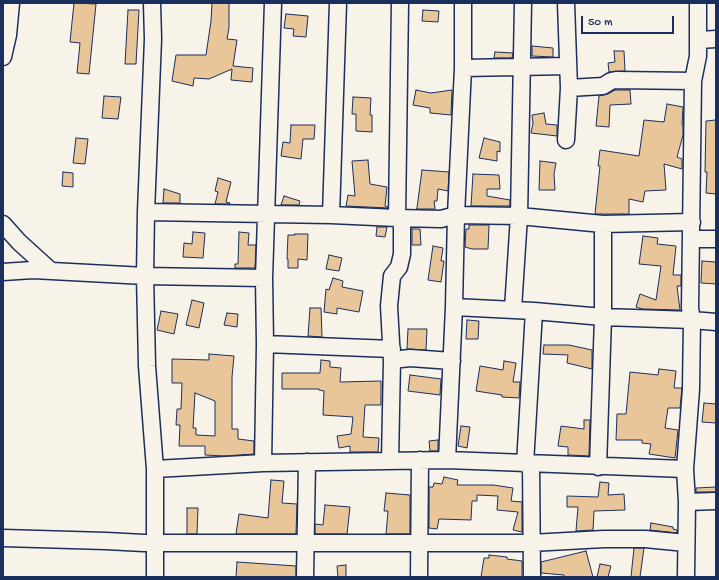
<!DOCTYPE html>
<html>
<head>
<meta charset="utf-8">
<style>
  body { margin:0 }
  #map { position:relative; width:719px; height:580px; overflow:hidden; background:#f7f3e8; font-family:"Gochi Hand",sans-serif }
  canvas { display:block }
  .frame { position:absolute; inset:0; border:4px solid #1b2f5e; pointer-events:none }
  .scale { position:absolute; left:581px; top:16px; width:93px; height:18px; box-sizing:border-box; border:2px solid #1b2f5e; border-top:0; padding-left:5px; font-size:12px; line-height:14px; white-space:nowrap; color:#1b2f5e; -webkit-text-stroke:3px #f7f3e8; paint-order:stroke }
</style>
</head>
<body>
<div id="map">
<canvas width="719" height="580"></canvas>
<div class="frame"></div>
<div class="scale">50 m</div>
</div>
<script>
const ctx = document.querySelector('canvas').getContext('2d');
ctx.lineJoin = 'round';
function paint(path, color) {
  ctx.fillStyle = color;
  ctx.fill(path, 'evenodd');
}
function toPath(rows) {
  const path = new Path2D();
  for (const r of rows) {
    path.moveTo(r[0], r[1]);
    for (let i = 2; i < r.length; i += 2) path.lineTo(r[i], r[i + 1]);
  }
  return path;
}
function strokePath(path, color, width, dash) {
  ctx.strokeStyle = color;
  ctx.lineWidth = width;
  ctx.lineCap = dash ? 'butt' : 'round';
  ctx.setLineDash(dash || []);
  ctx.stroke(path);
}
const building = toPath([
  [74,3,96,4,89,74,77,73,80,43,70,42,74,3],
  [212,3,229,3,229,28,227,39,237,40,233,66,253,68,252,82,231,80,232,69,209,79,194,78,193,86,172,81,176,55,206,55,211,21,212,3],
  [128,10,139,10,136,64,125,64,128,10],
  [423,10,439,11,438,22,422,21,423,10],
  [286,14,308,16,306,37,293,36,294,29,284,28,286,14],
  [532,46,553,48,553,57,532,56,532,46],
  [614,51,624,51,625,71,609,72,608,63,615,62,614,51],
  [495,52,513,53,512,58,494,58,495,52],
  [416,90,431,93,452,90,451,115,430,113,430,108,413,105,416,90],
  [615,90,630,90,631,104,610,105,609,127,596,126,599,96,608,94,615,90],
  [104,96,121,97,118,119,102,118,104,96],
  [353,97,371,98,370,115,372,115,372,132,356,131,356,114,352,114,353,97],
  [667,104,683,107,682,125,683,125,683,135,677,157,682,159,682,169,664,164,666,190,645,191,643,202,629,199,629,214,595,214,600,166,598,166,600,150,639,156,644,120,664,122,667,104],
  [544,113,546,124,557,125,557,136,531,133,533,123,532,115,544,113],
  [716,120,716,194,706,193,707,172,705,172,706,121,716,120],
  [291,125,315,125,314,139,303,139,301,159,281,156,283,142,290,143,291,125],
  [76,138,88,139,85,164,73,163,76,138],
  [484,138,500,142,500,152,497,151,497,161,479,158,484,138],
  [368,160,370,184,387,187,385,206,388,207,388,208,346,206,348,195,355,196,352,161,368,160],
  [540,161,556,163,554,174,555,190,539,190,540,161],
  [422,170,449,172,448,191,438,189,437,201,434,201,435,209,416,209,417,208,422,170],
  [63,172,73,173,73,187,62,186,63,172],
  [473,174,499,175,500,189,487,189,487,196,510,200,510,206,471,206,473,174],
  [218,178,231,182,226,202,230,203,229,204,215,204,218,192,215,191,218,178],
  [164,189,180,194,180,203,163,203,164,189],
  [284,196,300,201,299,205,281,205,284,196],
  [469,225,489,225,488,249,472,249,465,247,466,229,469,229,469,225],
  [377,227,387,227,385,237,376,236,377,227],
  [412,229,420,229,421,245,412,245,412,229],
  [193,232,205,233,203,258,183,257,184,243,192,244,193,232],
  [239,232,249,233,248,245,256,245,255,268,235,268,235,264,238,264,239,232],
  [295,234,308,234,307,260,298,259,298,268,288,268,288,259,287,259,288,235,295,235,295,234],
  [643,236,658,238,657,244,676,246,673,275,681,275,681,286,677,286,680,310,642,309,636,307,640,294,656,300,661,266,639,264,643,236],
  [433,246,443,248,441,261,444,261,441,282,428,280,433,246],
  [329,255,342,258,339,271,326,269,329,255],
  [702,261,716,262,716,284,701,283,702,261],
  [333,278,343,281,342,287,363,291,359,312,337,308,337,314,324,312,326,289,329,290,333,278],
  [192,300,204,303,199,328,186,325,192,300],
  [310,308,321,308,322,337,308,336,310,308],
  [161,311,178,314,174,334,157,330,161,311],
  [227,313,238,314,237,327,224,325,227,313],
  [467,320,479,321,478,339,466,339,467,320],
  [408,329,427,329,426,350,407,349,408,329],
  [544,345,569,345,592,350,592,369,567,363,568,355,543,354,544,345],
  [209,354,234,356,232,377,232,429,238,429,238,439,254,441,254,454,225,456,205,455,205,446,179,446,180,425,176,425,177,409,181,409,182,383,172,383,172,359,209,360,209,354],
  [195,393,215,401,215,436,196,435,196,428,193,428,195,393],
  [321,360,330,361,330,367,341,368,340,382,381,381,381,405,365,405,363,437,379,438,378,452,350,452,350,446,339,448,337,436,351,434,353,417,323,415,324,391,319,390,319,389,282,389,282,373,320,373,321,360],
  [504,361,516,363,513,382,520,382,519,398,502,397,502,395,476,391,480,366,503,370,504,361],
  [659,369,676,371,674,388,682,388,680,408,668,408,665,428,678,430,675,458,649,454,651,444,642,443,642,440,616,440,617,414,626,414,630,372,658,375,659,369],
  [410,375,441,379,440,395,408,391,410,375],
  [704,403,716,404,716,423,702,422,704,403],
  [584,420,590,420,589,456,568,455,568,447,558,446,561,426,584,429,584,420],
  [461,426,470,427,467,448,458,446,461,426],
  [438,440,438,451,430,451,429,441,438,440],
  [444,477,458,480,457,485,493,485,513,488,511,501,522,502,522,532,513,530,518,512,497,510,498,496,477,495,477,501,472,501,471,520,439,519,437,529,429,528,429,487,433,487,434,483,442,484,444,477],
  [271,480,284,481,282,503,297,504,296,534,236,534,239,514,268,518,271,480],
  [600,482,609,483,608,495,624,494,625,510,594,511,593,530,576,531,578,507,567,507,567,496,598,497,600,482],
  [716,487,716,492,696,492,696,488,716,487],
  [386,493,410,495,410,534,386,534,388,511,384,511,386,493],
  [325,505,350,507,347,534,315,534,315,524,323,525,325,505],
  [187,508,198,508,197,534,187,534,187,508],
  [651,523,673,527,673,529,677,530,677,533,650,530,651,523],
  [634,548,644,548,640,577,631,577,634,548],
  [586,551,593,577,564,577,564,575,541,573,541,562,586,551],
  [489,555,507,557,507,559,522,561,522,577,481,577,484,558,489,558,489,555],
  [237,562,296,566,296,577,236,577,237,562],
  [600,564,611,566,608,577,597,577,600,564],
  [346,565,346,577,338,577,337,566,346,565]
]);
paint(building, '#e9c59a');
strokePath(building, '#1b2f5e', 1);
const minor = toPath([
  [152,3,153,39,146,212,145,276,147,366,155,469,155,577],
  [566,3,569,88,566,140],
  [699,40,716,39],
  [3,57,8,35,11,3],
  [463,68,568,66],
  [569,88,603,86,611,81,616,80,693,81],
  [146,212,331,215,397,218,441,219,456,215,519,216,603,224,692,222],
  [331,215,338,3],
  [397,218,400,3],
  [3,224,19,242,51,271],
  [691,239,716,239],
  [3,272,33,270,145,276,264,278],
  [454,307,534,311,603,317,692,320,716,322],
  [513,309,519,216,523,3],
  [265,344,392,349],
  [392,360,410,358,452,361],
  [447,460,454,307,456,215,463,68,463,3],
  [390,461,392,360,389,306,392,276,399,267,402,254,402,218],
  [263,463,265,344,264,278,273,3],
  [525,464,534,311],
  [531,464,532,577],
  [598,467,603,317,603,224],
  [155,469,263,463,447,460,685,469],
  [687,502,716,501],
  [3,538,106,541,144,543,531,543,604,539,645,539,686,543],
  [305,577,307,462],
  [419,577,420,460],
  [686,577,687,502,685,469,691,389,692,320,690,308,693,81,698,56,698,3]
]);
strokePath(minor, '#1b2f5e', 19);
strokePath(minor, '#f7f3e8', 16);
</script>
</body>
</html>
